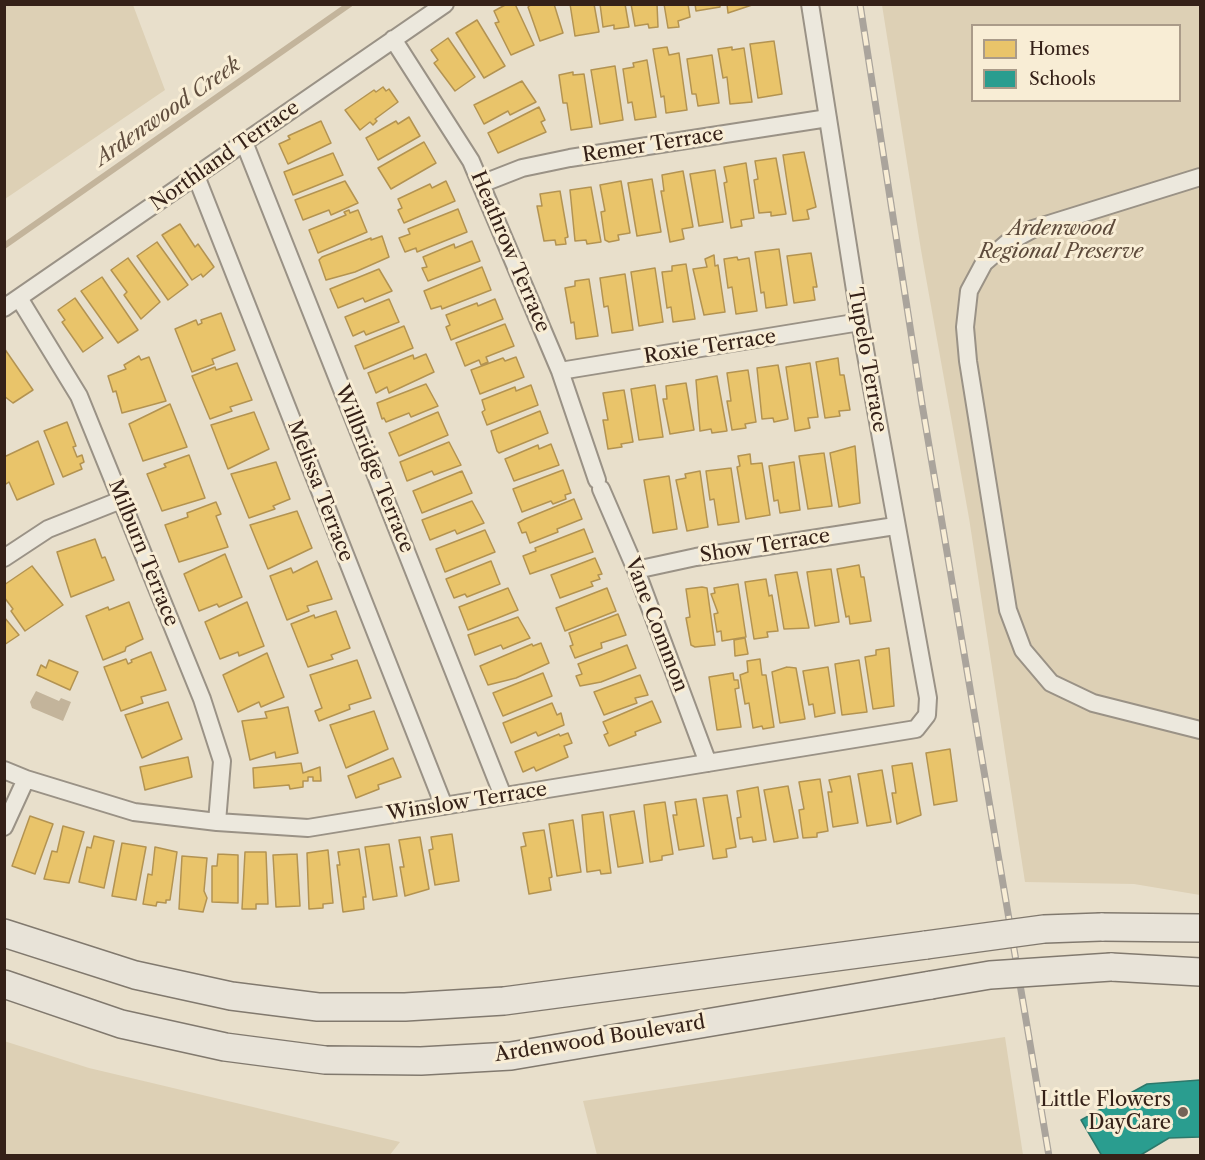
<!DOCTYPE html>
<html>
<head>
<meta charset="utf-8">
<style>
  body { margin:0 }
  #map { position:relative; width:1205px; height:1160px; overflow:hidden; background:#e8dfcb; font-family:"Libre Caslon Text",serif }
  canvas { display:block }
  .frame { position:absolute; inset:0; border:6px solid #352118; pointer-events:none }
  .legend { position:absolute; left:971px; top:24px; width:210px; height:78px; box-sizing:border-box; background:#f8edd5; border:2px solid #aa9b89; margin:0; padding:8px 10px; list-style:none; font-size:18px; color:#352118 }
  .legend li { display:flex; align-items:center; gap:12px; height:30px }
  .legend b { width:30px; border:2px solid #aa9b89 }
</style>
</head>
<body>
<div id="map">
<canvas width="1205" height="1160"></canvas>
<div class="frame"></div>
<ul class="legend">
<li><b style="height:16px;background:#e9c46a"></b>Homes</li>
<li><b style="height:16px;background:#2a9d8f"></b>Schools</li>
</ul>
</div>
<script>
const ctx = document.querySelector('canvas').getContext('2d');
ctx.lineJoin = 'round';
function paint(path, color) {
  ctx.fillStyle = color;
  ctx.fill(path, 'evenodd');
}
function toPath(rows) {
  const path = new Path2D();
  for (const r of rows) {
    path.moveTo(r[0], r[1]);
    for (let i = 2; i < r.length; i += 2) path.lineTo(r[i], r[i + 1]);
  }
  return path;
}
function strokePath(path, color, width, dash) {
  ctx.strokeStyle = color;
  ctx.lineWidth = width;
  ctx.lineCap = dash ? 'butt' : 'round';
  ctx.setLineDash(dash || []);
  ctx.stroke(path);
}
function label(font, color, halo, rows, align = 'center') {
  ctx.font = font + ' "Libre Caslon Text",serif';
  ctx.lineWidth = 6;
  ctx.setLineDash([]);
  ctx.textBaseline = 'middle';
  ctx.strokeStyle = halo;
  ctx.fillStyle = color;
  for (const [text, x, y, turn = 0] of rows) {
    ctx.save();
    ctx.translate(x, y);
    ctx.rotate((+turn || 0) * Math.PI / 180);
    ctx.textAlign = isNaN(turn) ? turn : align;
    if (halo) ctx.strokeText(text, 0, 0);
    ctx.fillText(text, 0, 0);
    ctx.restore();
  }
}
paint(toPath([
  [5,4,133,5,165,90,5,199],
  [882,5,1200,5,1200,895,1134,884,1025,882,969,518,921,250],
  [972,26,1180,26,1180,100,972,100],
  [1005,1037,1023,1155,597,1155,583,1101],
  [4,1041,89,1068,400,1142,389,1156,5,1155]
]), '#ddd0b5');
paint(toPath([
  [36,691,59,701,61,698,71,702,63,721,32,708,30,702]
]), '#c3b49b');
const homes = toPath([
  [507,4,515,4,534,45,511,55,495,23,499,22,494,11,507,4],
  [532,4,554,4,563,33,540,41,528,7,532,4],
  [570,4,594,4,599,32,575,36,570,4],
  [600,4,625,4,629,27,614,29,614,25,603,27,600,4],
  [631,4,657,4,658,27,649,28,648,24,635,26,631,4],
  [664,4,688,4,690,17,678,21,679,27,668,28,664,4],
  [695,4,720,4,720,7,696,11,695,4],
  [727,4,752,4,752,5,728,13,727,4],
  [477,20,505,66,484,78,456,33,477,20],
  [448,38,475,77,455,91,434,63,438,60,431,50,448,38],
  [774,41,782,94,758,98,750,44,774,41],
  [667,47,669,55,679,53,687,110,666,113,664,96,661,97,653,49,667,47],
  [732,47,732,50,744,48,752,102,730,104,727,77,723,78,718,49,732,47],
  [712,55,719,103,698,106,696,94,692,94,687,59,712,55],
  [647,60,656,117,635,120,632,102,628,103,623,69,634,67,633,63,647,60],
  [615,66,623,120,600,124,591,70,615,66],
  [573,72,573,75,584,74,592,127,571,130,567,103,563,103,559,75,573,72],
  [522,81,536,102,510,115,508,111,484,124,474,105,522,81],
  [383,87,386,91,389,89,398,102,375,119,377,121,373,125,370,122,360,130,345,110,374,90,376,92,383,87],
  [539,107,545,120,541,122,546,132,498,153,488,133,539,107],
  [409,117,420,136,378,160,366,138,396,121,398,124,409,117],
  [321,121,331,143,288,164,279,144,290,139,288,136,321,121],
  [424,142,436,163,391,189,378,168,424,142],
  [804,152,816,207,807,210,809,219,793,221,783,155,804,152],
  [333,153,343,175,293,195,284,172,333,153],
  [776,158,786,214,771,216,771,212,759,213,754,180,758,179,755,161,776,158],
  [746,163,754,218,741,220,742,226,731,228,724,183,727,182,724,167,746,163],
  [715,170,723,222,699,226,690,174,715,170],
  [683,171,693,227,682,229,684,239,670,242,661,191,664,191,662,175,683,171],
  [652,179,661,232,637,236,628,183,652,179],
  [345,181,358,203,331,215,329,210,303,220,295,200,345,181],
  [446,181,455,201,404,223,398,210,402,208,398,199,430,184,432,188,446,181],
  [621,181,630,233,618,235,619,240,609,242,605,240,601,212,605,211,600,185,621,181],
  [591,187,601,242,587,244,586,240,575,241,570,190,591,187],
  [560,191,568,237,565,238,566,244,556,245,555,240,544,241,537,206,542,206,540,194,560,191],
  [458,209,467,232,417,252,416,248,405,252,399,238,410,234,408,229,458,209],
  [349,210,350,213,358,210,367,232,318,253,309,230,346,215,344,212,349,210],
  [180,224,195,247,198,244,214,267,203,277,201,274,192,280,162,235,180,224],
  [382,236,389,257,355,272,326,280,319,260,322,257,371,238,371,240,382,236],
  [472,241,480,261,428,281,422,268,427,267,423,257,454,244,455,248,472,241],
  [157,242,188,285,168,300,137,256,157,242],
  [779,249,787,305,766,308,764,292,761,293,755,252,779,249],
  [811,253,817,287,813,287,815,300,794,303,787,256,811,253],
  [714,255,715,266,718,265,725,312,704,315,693,269,707,267,705,259,714,255],
  [737,257,738,260,749,258,757,311,736,314,732,287,728,288,724,259,737,257],
  [128,258,160,302,141,319,124,295,127,292,111,270,128,258],
  [686,264,695,319,673,322,671,307,667,308,662,272,672,271,672,266,686,264],
  [482,267,491,290,442,309,441,306,431,309,424,291,482,267],
  [655,268,663,322,639,326,631,272,655,268],
  [379,269,392,291,365,302,363,298,338,308,330,289,379,269],
  [625,274,633,330,612,333,608,306,604,307,600,278,625,274],
  [102,277,138,330,118,343,81,291,102,277],
  [589,279,598,336,576,339,574,322,571,323,565,288,575,286,575,281,589,279],
  [75,298,103,338,83,352,62,322,65,320,58,310,75,298],
  [389,299,399,322,366,335,364,331,353,336,345,317,389,299],
  [495,299,503,319,451,340,446,327,450,325,446,315,477,303,478,306,495,299],
  [221,313,235,350,212,359,214,364,192,372,175,329,196,320,198,325,202,323,201,320,221,313],
  [505,324,514,346,486,357,488,362,481,365,479,360,465,366,456,343,505,324],
  [404,326,413,348,364,369,355,346,404,326],
  [4,348,33,390,13,403,4,396,4,348],
  [426,354,434,372,389,393,387,387,376,393,368,373,413,355,414,359,426,354],
  [139,356,141,360,149,357,166,401,122,413,116,391,113,392,108,376,126,369,124,365,139,356],
  [516,357,524,377,480,394,471,370,503,358,505,361,516,357],
  [838,358,840,375,844,375,850,410,839,411,840,416,825,418,816,362,838,358],
  [237,363,252,400,230,407,232,411,210,419,192,376,215,367,216,370,237,363],
  [810,363,818,417,808,418,810,428,795,431,786,367,810,363],
  [778,365,788,419,774,422,773,418,762,419,757,368,778,365],
  [748,370,756,422,745,424,746,428,732,430,727,401,731,401,727,373,748,370],
  [717,376,727,431,712,433,711,429,700,431,696,380,717,376],
  [686,383,694,430,670,434,663,399,667,399,666,386,686,383],
  [426,384,438,406,411,417,409,413,386,422,384,418,382,419,377,403,426,384],
  [531,385,538,405,487,425,482,412,485,410,482,400,515,387,516,391,531,385],
  [655,385,663,437,639,440,631,389,655,385],
  [624,390,633,442,621,444,622,447,608,449,603,420,608,420,603,393,624,390],
  [170,404,187,447,143,461,129,424,170,404],
  [540,411,548,433,499,453,497,451,491,431,540,411],
  [254,412,269,449,228,469,211,425,254,412],
  [438,412,448,435,399,456,389,433,438,412],
  [67,422,76,446,73,447,77,457,82,455,84,462,80,464,82,469,63,477,44,431,67,422],
  [38,441,54,484,17,500,9,482,6,484,4,480,4,457,38,441],
  [449,442,461,465,434,475,432,471,407,481,400,462,449,442],
  [551,444,559,465,514,481,505,459,538,445,539,449,551,444],
  [855,446,860,503,839,507,830,453,855,446],
  [824,453,832,506,808,509,799,456,824,453],
  [750,454,751,464,762,463,770,515,746,519,737,467,740,466,738,456,750,454],
  [189,455,205,498,162,511,147,474,166,467,164,464,189,455],
  [276,462,290,499,273,506,275,509,249,518,231,474,276,462],
  [794,462,800,510,780,513,778,500,774,501,769,466,794,462],
  [731,468,739,522,718,525,714,499,710,500,706,471,731,468],
  [563,470,571,493,565,495,566,499,553,504,551,501,522,512,513,489,563,470],
  [462,471,472,493,422,513,413,491,462,471],
  [700,471,708,527,687,531,676,480,686,478,685,474,700,471],
  [669,476,677,529,653,533,644,480,669,476],
  [574,499,582,519,557,529,558,532,530,543,526,532,522,533,518,523,525,519,574,499],
  [472,501,484,523,457,534,455,530,430,540,422,520,472,501],
  [216,502,221,514,216,516,228,547,179,562,165,525,188,517,187,513,216,502],
  [297,511,312,548,268,569,250,525,297,511],
  [584,529,593,552,530,574,523,556,536,551,535,548,584,529],
  [485,530,495,552,445,572,436,549,485,530],
  [95,539,102,558,105,557,114,580,71,597,57,552,95,539],
  [225,554,242,597,219,607,217,604,199,611,184,574,225,554],
  [595,558,602,574,598,575,600,579,591,582,593,586,560,598,551,575,595,558],
  [317,561,332,599,307,606,309,611,287,620,270,576,291,568,293,573,317,561],
  [491,561,500,584,467,597,465,594,454,598,446,579,491,561],
  [859,565,861,577,864,577,871,621,850,624,849,616,846,617,837,569,859,565],
  [32,566,63,605,25,631,11,611,13,609,4,597,4,585,32,566],
  [831,569,839,622,815,626,807,572,831,569],
  [797,572,809,628,784,629,775,575,797,572],
  [766,579,769,596,772,595,778,631,767,632,768,637,754,639,745,582,766,579],
  [738,584,746,637,722,641,721,631,717,632,714,614,718,613,711,594,715,593,714,588,738,584],
  [702,587,707,588,715,645,695,647,691,645,686,618,690,617,686,589,702,587],
  [508,588,518,610,468,630,459,607,508,588],
  [607,588,616,611,565,631,556,608,607,588],
  [129,602,143,639,126,647,125,651,103,660,86,616,108,607,109,610,129,602],
  [247,602,264,646,239,656,238,652,220,659,205,622,247,602],
  [336,611,350,648,331,655,333,659,308,667,291,624,314,615,315,618,336,611],
  [618,614,626,635,601,643,602,648,575,658,570,646,573,645,569,633,618,614],
  [4,617,19,635,4,645,4,617],
  [518,617,530,638,503,649,501,645,475,655,468,635,518,617],
  [745,638,748,654,735,656,734,640,745,638],
  [541,643,549,663,516,678,488,685,480,666,532,644,533,646,541,643],
  [627,645,636,668,601,682,580,686,576,676,582,674,578,664,627,645],
  [889,648,894,706,873,709,865,657,876,655,876,650,889,648],
  [151,652,166,690,141,697,143,703,121,711,104,667,126,659,128,664,132,662,131,660,151,652],
  [267,653,284,697,261,707,259,702,238,712,223,675,267,653],
  [760,659,762,675,766,675,774,727,763,729,762,726,753,728,749,703,745,704,740,675,748,672,747,661,760,659],
  [49,660,78,672,70,690,37,675,41,665,46,668,49,660],
  [357,660,371,698,349,705,350,709,319,721,315,711,322,708,310,675,357,660],
  [859,660,867,712,842,715,835,664,859,660],
  [787,667,796,668,805,719,780,723,772,672,787,667],
  [828,667,835,713,815,717,813,704,809,705,803,671,828,667],
  [543,673,552,696,503,716,493,693,543,673],
  [733,673,734,680,738,680,739,688,735,689,741,727,717,730,709,677,733,673],
  [640,675,648,695,635,698,637,703,604,715,594,692,640,675],
  [652,701,661,722,635,732,636,735,609,746,604,735,608,733,603,722,652,701],
  [168,702,182,739,142,758,125,715,168,702],
  [552,703,557,715,561,713,564,725,538,736,536,732,511,743,503,723,552,703],
  [288,707,298,753,276,758,275,752,250,760,242,721,267,718,265,712,288,707],
  [374,711,388,749,346,768,330,725,374,711],
  [568,733,572,743,564,746,568,757,536,771,534,767,523,772,515,752,559,734,560,736,568,733],
  [950,749,957,801,934,805,926,753,950,749],
  [188,757,192,777,145,790,140,767,188,757],
  [393,758,401,777,378,785,379,789,356,798,348,776,393,758],
  [301,763,303,773,320,767,321,781,313,781,313,777,308,777,308,781,303,781,303,787,290,789,289,785,254,788,253,768,301,763],
  [912,763,921,815,897,824,892,793,896,793,892,766,912,763],
  [882,770,891,822,867,826,858,774,882,770],
  [850,776,858,823,833,827,828,792,832,792,829,780,850,776],
  [820,779,828,831,817,833,817,837,803,838,799,810,804,809,799,782,820,779],
  [788,786,798,838,774,842,764,790,788,786],
  [758,787,766,840,753,842,752,837,740,839,737,818,741,817,737,791,758,787],
  [727,795,736,847,726,849,727,857,713,859,703,798,727,795],
  [696,799,704,846,679,850,673,815,677,815,675,802,696,799],
  [665,802,673,854,662,856,662,860,650,862,644,805,665,802],
  [634,811,643,863,618,867,610,815,634,811],
  [603,812,611,873,601,874,600,870,587,872,582,815,603,812],
  [30,816,53,824,35,874,12,866,30,816],
  [573,820,581,872,557,876,549,824,573,820],
  [63,826,84,832,69,883,44,879,52,851,57,852,63,826],
  [544,830,552,877,549,878,551,890,529,894,521,847,526,846,523,833,544,830],
  [452,834,459,881,435,885,429,850,433,849,431,837,452,834],
  [94,836,114,841,104,888,79,882,87,847,91,848,94,836],
  [420,837,429,889,405,896,400,867,404,867,399,840,420,837],
  [122,843,146,847,136,900,112,896,122,843],
  [389,844,397,896,373,900,365,847,389,844],
  [155,847,177,852,170,900,166,900,166,903,157,902,156,906,143,904,148,874,152,875,155,847],
  [359,849,366,897,363,897,364,909,343,912,337,865,340,865,338,852,359,849],
  [328,850,333,903,323,904,323,908,309,909,307,853,328,850],
  [245,852,266,852,268,904,256,904,256,909,242,909,245,852],
  [218,854,238,855,238,903,212,902,212,866,217,866,218,854],
  [297,854,300,906,276,907,273,855,297,854],
  [182,856,207,858,204,891,207,898,203,912,179,909,182,856]
]);
paint(homes, '#e9c46a');
strokePath(homes, '#b39351', 1.5);
const schools = toPath([
  [1200,1080,1200,1137,1169,1138,1139,1156,1102,1156,1081,1120,1147,1084,1200,1080]
]);
paint(schools, '#2a9d8f');
strokePath(schools, '#2d786b', 1.5);
strokePath(toPath([
  [4,246,350,4]
]), '#c3b49b', 6);
const minor = toPath([
  [393,39,471,161,560,371,597,480],
  [244,142,503,796],
  [196,176,444,806],
  [1200,177,1033,229,1007,243,984,263,969,291,965,327,968,361,1008,610,1023,650,1051,683,1093,703,1200,730],
  [481,184,522,168,570,158,828,118],
  [19,298,79,396,202,699,222,761,217,822],
  [4,308,445,4],
  [560,371,860,322],
  [601,489,636,570,708,763],
  [4,558,48,529,121,500],
  [636,570,696,557,895,526],
  [4,770,26,779,134,812,217,822,308,828,916,729,927,715,928,698,860,322,810,4],
  [4,827,26,779]
]);
const primary = toPath([
  [1101,927,1200,928],
  [4,933,135,975,231,996,318,1007,405,1007,504,1001,926,945],
  [1111,967,1200,972],
  [4,984,121,1024,225,1047,325,1060,421,1061,511,1056,931,985]
]);
strokePath(minor, '#9a9286', 20);
strokePath(primary, '#81796e', 30);
strokePath(minor, '#ece8dd', 16);
strokePath(primary, '#e8e3d8', 27);
const rail = toPath([
  [860,4,922,404,1049,1156]
]);
strokePath(rail, '#aaa49c', 7);
strokePath(rail, '#f8edd5', 4.5, [14]);
const primaryBridge = toPath([
  [926,945,1044,929,1101,927],
  [931,985,990,975,1111,967]
]);
strokePath(primaryBridge, '#81796e', 30, []);
strokePath(primaryBridge, '#e8e3d8', 27);
for (const [x, y, r, color] of [
  [1183,1112,6,"#746457"]
]) {
  const dot = new Path2D();
  dot.arc(x, y, r, 0, 2 * Math.PI);
  ctx.fillStyle = color;
  ctx.fill(dot);
  strokePath(dot, '#f8edd5', 2);
}
label('20px', '#352118', '#f8edd5', [
  ["Remer Terrace",653,145,-9],
  ["Northland Terrace",225,156,-35],
  ["Heathrow Terrace",510,252,67],
  ["Roxie Terrace",710,347,-9],
  ["Tupelo Terrace",867,360,80],
  ["Willbridge Terrace",374,469,68],
  ["Melissa Terrace",320,491,69],
  ["Show Terrace",765,546,-9],
  ["Milburn Terrace",143,553,68],
  ["Vane Common",656,625,69],
  ["Winslow Terrace",467,802,-9],
  ["Ardenwood Boulevard",600,1039,-9]
]);
label('italic 20px', '#5d4a3b', '#f8edd5', [
  ["Ardenwood",1061,229],
  ["Regional Preserve",1061,252]
]);
label('20px', '#352118', '#f8edd5', [
  ["Little Flowers",1171,1100],
  ["DayCare",1171,1123]
], 'right');
label('italic 21px', '#614e3e', '#f8edd5', [
  ["Ardenwood Creek",168,112,-35]
]);
</script>
</body>
</html>
